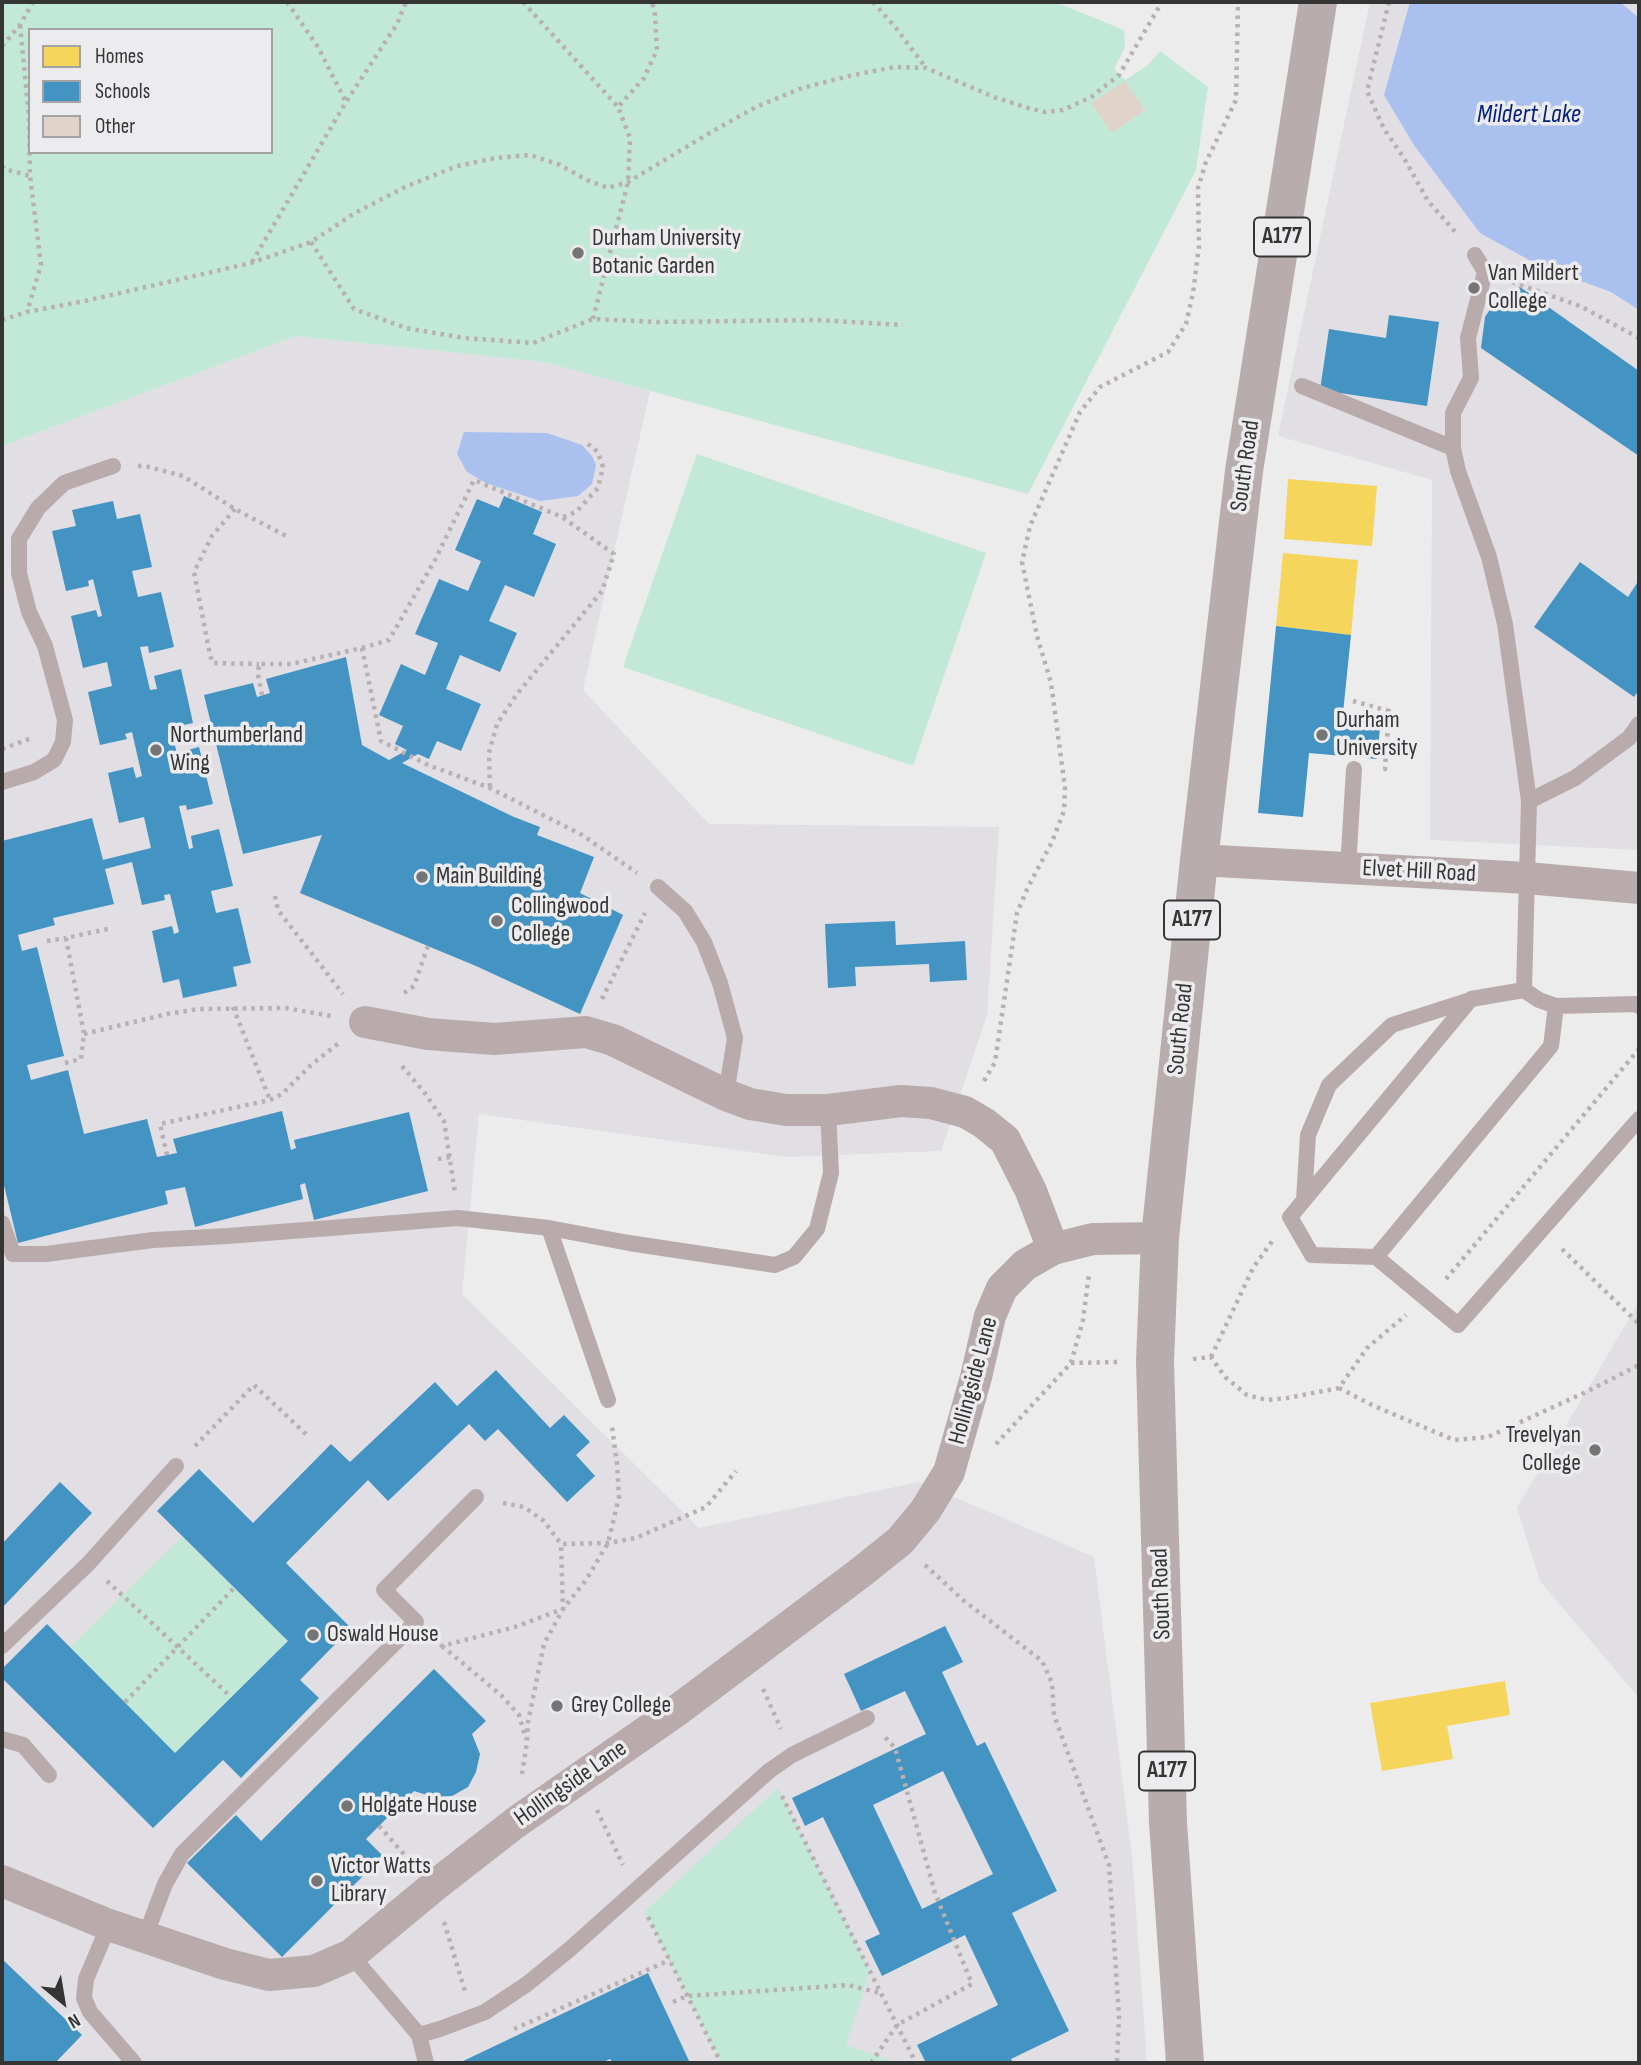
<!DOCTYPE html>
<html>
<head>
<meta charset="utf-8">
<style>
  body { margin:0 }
  #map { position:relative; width:1641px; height:2065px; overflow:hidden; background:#ececed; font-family:"Sofia Sans Condensed",sans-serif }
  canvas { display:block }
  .frame { position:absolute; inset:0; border:4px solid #363536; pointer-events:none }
  .legend { position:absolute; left:28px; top:28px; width:245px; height:126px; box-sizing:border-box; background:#ecebee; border:2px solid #a3a2a4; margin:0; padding:9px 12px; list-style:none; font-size:21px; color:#363536 }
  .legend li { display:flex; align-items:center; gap:14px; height:35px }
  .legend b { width:35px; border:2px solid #a3a2a4 }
  .north { position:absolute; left:28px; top:1967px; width:70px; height:70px; -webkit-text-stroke:5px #ecebee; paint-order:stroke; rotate:150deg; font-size:19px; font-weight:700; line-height:28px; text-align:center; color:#363536 }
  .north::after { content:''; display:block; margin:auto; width:24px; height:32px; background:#363536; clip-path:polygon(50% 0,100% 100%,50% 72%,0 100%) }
</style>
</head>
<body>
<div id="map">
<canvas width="1641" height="2065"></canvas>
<div class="frame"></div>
<ul class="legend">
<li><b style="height:19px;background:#f6d55c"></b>Homes</li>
<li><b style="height:19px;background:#4393c3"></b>Schools</li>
<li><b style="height:19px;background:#e0d4ca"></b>Other</li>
</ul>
<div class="north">N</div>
</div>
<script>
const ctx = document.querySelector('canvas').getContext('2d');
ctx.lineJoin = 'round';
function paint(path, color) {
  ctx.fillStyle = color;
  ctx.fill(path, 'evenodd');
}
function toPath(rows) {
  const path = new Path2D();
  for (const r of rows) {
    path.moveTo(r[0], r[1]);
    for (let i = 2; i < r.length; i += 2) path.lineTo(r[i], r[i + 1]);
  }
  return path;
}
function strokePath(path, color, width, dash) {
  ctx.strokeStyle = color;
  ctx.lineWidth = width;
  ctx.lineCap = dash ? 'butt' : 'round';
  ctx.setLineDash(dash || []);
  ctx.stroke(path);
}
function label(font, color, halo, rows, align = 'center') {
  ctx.font = font + ' "Sofia Sans Condensed",sans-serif';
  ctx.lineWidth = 7;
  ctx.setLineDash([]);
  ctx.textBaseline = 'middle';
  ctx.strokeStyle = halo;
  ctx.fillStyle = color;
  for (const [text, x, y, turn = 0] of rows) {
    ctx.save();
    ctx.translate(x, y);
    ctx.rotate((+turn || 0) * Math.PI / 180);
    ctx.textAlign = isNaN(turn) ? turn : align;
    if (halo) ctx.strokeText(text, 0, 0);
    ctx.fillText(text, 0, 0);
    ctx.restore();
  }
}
paint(toPath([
  [1370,2,1639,2,1639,850,1430,840,1432,480,1278,436],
  [296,336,544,362,650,391,583,690,709,824,999,827,987,1015,941,1151,787,1157,479,1114,462,1294,699,1528,919,1482,1094,1557,1132,1856,1147,2063,2,2063,2,446],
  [1639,1302,1639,1698,1540,1581,1517,1508]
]), '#e1dee4');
paint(toPath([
  [2,2,1055,2,1124,30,1125,47,1114,69,1125,80,1147,66,1160,51,1208,87,1196,170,1028,494,544,362,296,336,2,446],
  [30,30,271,30,271,152,30,152],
  [697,454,986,553,913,766,623,667],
  [182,1537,288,1641,175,1753,70,1647],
  [778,1788,870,1971,846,2045,897,2063,721,2063,645,1911]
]), '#c2e9d7');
paint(toPath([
  [1410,2,1620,2,1639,18,1639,310,1611,292,1540,266,1480,233,1414,145,1384,95],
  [464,432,547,433,582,445,592,456,596,465,592,484,578,496,540,501,486,483,467,472,457,454]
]), '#aac1f0');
paint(toPath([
  [1288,479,1377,486,1372,546,1284,539],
  [1283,553,1358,560,1351,635,1276,626],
  [1505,1681,1510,1715,1447,1726,1453,1759,1382,1771,1370,1703]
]), '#f6d55c');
paint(toPath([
  [1520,287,1639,371,1639,456,1481,348,1485,317,1495,302],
  [1389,315,1439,322,1427,406,1320,390,1329,329,1386,338],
  [504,496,542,512,533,534,556,544,534,597,505,585,489,621,517,633,500,672,460,655,446,689,481,704,461,751,437,741,429,759,418,754,402,763,514,817,540,827,537,835,594,857,580,893,623,915,580,1014,476,966,300,893,322,835,243,854,204,695,253,683,257,697,270,693,266,679,346,657,362,745,389,760,407,750,395,744,403,726,379,715,401,664,425,675,438,643,415,634,439,579,468,591,481,561,455,550,477,499,499,508],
  [113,501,117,519,140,514,152,567,132,571,138,597,161,592,174,647,149,653,148,646,140,647,150,690,157,689,154,676,181,669,193,723,170,728,177,753,199,747,213,804,187,810,186,805,179,806,189,849,193,848,191,836,219,829,233,886,211,891,216,913,238,908,251,963,233,967,237,986,183,998,179,979,163,983,152,931,172,926,174,934,179,932,170,894,164,895,165,900,142,905,132,862,105,869,114,904,53,918,55,925,18,935,22,951,37,947,64,1056,27,1065,31,1080,68,1070,84,1134,147,1119,157,1157,177,1153,173,1139,282,1111,291,1150,296,1148,294,1140,409,1112,428,1191,314,1220,305,1183,300,1185,303,1199,195,1227,185,1187,165,1191,168,1204,18,1243,2,1177,2,841,92,818,103,860,151,848,144,817,119,823,108,773,133,767,136,778,142,776,132,732,125,734,127,739,100,745,88,692,112,686,107,662,83,668,71,616,96,610,98,617,102,616,93,579,88,581,89,586,66,591,52,531,76,526,72,510],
  [1580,562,1628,597,1637,583,1639,585,1639,690,1634,697,1534,627],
  [1276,626,1351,635,1343,713,1381,717,1377,759,1309,753,1303,817,1258,813],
  [895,921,896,945,965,941,967,980,930,982,929,964,855,967,856,986,828,988,825,924],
  [496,1370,550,1428,564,1415,590,1442,576,1455,595,1476,567,1502,498,1429,485,1441,469,1424,388,1501,368,1480,286,1563,351,1628,300,1680,319,1698,241,1778,223,1760,153,1828,2,1678,2,1669,47,1624,175,1753,288,1641,157,1511,199,1469,253,1523,331,1444,350,1462,435,1382,457,1406],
  [60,1482,92,1513,2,1608,2,1544],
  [945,1626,963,1662,942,1672,977,1746,985,1742,1057,1891,1012,1913,1069,2031,1011,2059,1013,2063,926,2063,917,2045,998,2005,965,1935,882,1976,865,1941,880,1934,823,1817,805,1826,792,1798,926,1734,905,1691,861,1711,844,1674],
  [943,1771,993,1874,922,1909,873,1805],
  [434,1669,486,1721,472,1734,480,1754,476,1772,468,1787,452,1796,433,1797,414,1791,366,1839,383,1856,282,1957,187,1863,236,1815,261,1841],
  [2,1959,82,2035,55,2063,2,2063],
  [648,1973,690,2063,613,2063,610,2059,601,2063,459,2063]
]), '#4393c3');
paint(toPath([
  [1125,81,1145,110,1112,133,1091,103]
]), '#e0d4ca');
strokePath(toPath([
  [287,2,318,47,346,102],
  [523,2,618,107],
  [873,2,896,28,926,68],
  [1389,2,1367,91,1384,129,1404,158,1428,201,1457,234],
  [20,25,29,117,30,176,41,265,27,312],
  [2,46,20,25,33,2],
  [2,166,4,169,30,176],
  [311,242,354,309,406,328,464,338,533,343,593,319,658,322,816,320,903,325],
  [252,262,346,102,397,24,406,2],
  [1512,282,1580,306,1639,338],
  [593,319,628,182,630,138,618,107,644,78,657,50,655,15,652,2],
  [2,320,27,312,85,301,251,263,311,242,355,213,405,187,457,166,495,158,530,155,560,165,587,180,608,188,628,182,713,131,756,107,802,88,853,75,895,67,926,68,994,97,1028,108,1045,112,1063,110,1091,97,1119,75,1162,2],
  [138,466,145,466,183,476,235,509,288,537],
  [235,509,212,536,194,572,210,655,213,663,259,664],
  [563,517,576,512,598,488,603,467,598,452,588,444],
  [362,648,389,640,435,560,474,480,562,517,614,554,602,591,517,694,497,724,489,753,490,788],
  [262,695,258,675,259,664,291,664,362,648,381,741,428,765,490,788,582,835,637,873],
  [1353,701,1389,711,1385,769,1382,769],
  [2,749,34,737],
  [275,896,278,910,343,994],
  [47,941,66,938],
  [404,993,414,986,428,946],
  [602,999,645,913],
  [233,1007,270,1100],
  [84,1034,167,1014,199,1009,286,1008,331,1016],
  [65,1063,81,1059,84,1034,66,938,112,928],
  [402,1066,424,1092,444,1121,455,1193],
  [984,1081,995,1062,1017,913,1028,887,1052,842,1064,811,1065,788,1051,683,1037,636,1022,562,1030,526,1080,412,1100,387,1168,352,1186,324,1193,293,1199,246,1198,188,1206,162,1236,100,1238,2],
  [167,1155,160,1124,270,1100,282,1094,311,1065,339,1043],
  [438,1159,450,1157],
  [1562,1249,1639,1324],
  [1446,1279,1639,1049],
  [1211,1357,1253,1268,1273,1240],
  [1193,1359,1211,1357,1225,1377,1247,1395,1267,1400,1287,1398,1339,1388,1367,1348,1406,1315],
  [1071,1363,1117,1362],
  [1339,1388,1372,1405,1454,1440,1488,1437,1586,1392,1639,1365],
  [996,1444,1071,1363,1083,1320,1089,1274],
  [195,1446,254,1385,309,1437],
  [503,1503,524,1507,544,1521,561,1544,608,1543,636,1538,706,1507,736,1471],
  [925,1565,963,1600,1042,1661,1052,1683,1054,1715,1109,1865,1119,2017,1117,2063],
  [107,1581,231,1697],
  [434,1639,442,1646,515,1627,563,1609,561,1544],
  [442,1646,501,1695,519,1715,526,1739],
  [763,1689,781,1729],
  [125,1702,234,1588],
  [522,1774,527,1742,528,1722,544,1644,563,1609,586,1580,608,1543,619,1497,617,1464,612,1427],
  [782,1796,916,2063],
  [597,1810,623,1865],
  [379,1826,410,1861],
  [648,1917,721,2063],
  [444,1922,465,1991],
  [673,2002,687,1996,848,1985,880,1993],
  [514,2029,670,1960],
  [871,2063,897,2025,972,1984,935,1893,895,1748,884,1736]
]), '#b8b0b1', 4.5, [3.5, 5]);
strokePath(toPath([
  [1475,255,1485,272,1468,338,1471,378,1453,413,1453,448,1458,471,1489,557,1505,624,1529,801,1524,990],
  [1302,386,1453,448],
  [2,782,34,772,54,760,63,742,65,720,45,646,29,612,19,573,19,539,38,508,64,483,113,466],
  [1529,801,1575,778,1629,738,1639,724],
  [1348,868,1354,769],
  [658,887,685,911,704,942,720,983,735,1038,726,1095],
  [1639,1006,1636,1004,1556,1006,1539,1000,1524,990,1471,999,1290,1217,1312,1255,1376,1257,1458,1325,1639,1119],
  [1304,1200,1308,1135,1329,1085,1392,1025,1470,1000],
  [2,1223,13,1254,46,1254,153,1240,228,1236,458,1218,549,1228,629,1243,775,1265,794,1257,817,1229,831,1173,828,1110],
  [549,1228,608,1400],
  [1376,1257,1551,1046,1556,1006],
  [2,1646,88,1564,176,1466],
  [2,1739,23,1745,49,1775],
  [109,1925,86,1979,84,1998,90,2012,134,2063],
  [145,1937,165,1884,182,1854,416,1622,384,1590,476,1497],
  [351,1955,419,2035,440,2029,485,2012,527,1984,570,1949,769,1771,792,1755,867,1718],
  [419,2035,426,2063]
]), '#b9abac', 16);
strokePath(toPath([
  [1199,860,1527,878,1639,888],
  [365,1022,428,1034,494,1039,586,1032,613,1040,726,1095,750,1104,786,1110,828,1110,901,1101,931,1103,965,1112,984,1123,1005,1140,1031,1191,1053,1249],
  [2,1881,109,1925,225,1964,269,1975,314,1971,351,1955,433,1887,515,1823,679,1709,860,1573,900,1541,925,1511,949,1472,976,1377,990,1316,1002,1288,1025,1265,1053,1249,1093,1239,1160,1238]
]), '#b9abac', 32);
strokePath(toPath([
  [1185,2063,1168,1823,1155,1361,1160,1238,1199,860,1244,471,1318,2]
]), '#b9acad', 38);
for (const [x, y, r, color] of [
  [578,253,7,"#767576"],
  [1474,288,7,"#767576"],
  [1322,735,7,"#767576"],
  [156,750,7,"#767576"],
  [422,877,7,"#767576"],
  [497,921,7,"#767576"],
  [1595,1450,7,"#767576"],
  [313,1635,7,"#767576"],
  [557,1706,7,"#767576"],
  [347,1806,7,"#767576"],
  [317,1881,7,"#767576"]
]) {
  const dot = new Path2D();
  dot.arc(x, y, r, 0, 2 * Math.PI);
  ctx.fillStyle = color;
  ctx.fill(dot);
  strokePath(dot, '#ecebee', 2.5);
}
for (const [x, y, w] of [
  [1282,237,56],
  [1192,920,56],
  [1167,1771,56]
]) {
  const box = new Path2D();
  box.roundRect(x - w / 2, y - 19.5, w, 39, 5);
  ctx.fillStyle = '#ecebee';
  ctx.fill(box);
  strokePath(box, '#363536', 2);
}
label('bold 23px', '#363536', null, [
  ["A177",1282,237],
  ["A177",1192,920],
  ["A177",1167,1771]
]);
label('24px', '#363536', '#ecebee', [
  ["Durham University",592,239],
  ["Botanic Garden",592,267],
  ["Van Mildert",1488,274],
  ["College",1488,302],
  ["Durham",1336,721],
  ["University",1336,749],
  ["Northumberland",170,736],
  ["Wing",170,764],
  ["Main Building",436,877],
  ["Collingwood",511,907],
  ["College",511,935],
  ["Trevelyan",1581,1436,"right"],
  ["College",1581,1464,"right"],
  ["Oswald House",327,1635],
  ["Grey College",571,1706],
  ["Holgate House",361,1806],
  ["Victor Watts",331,1867],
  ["Library",331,1895]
], 'left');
label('24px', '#363536', '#ecebee', [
  ["South Road",1246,466,-82],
  ["Elvet Hill Road",1419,872,3],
  ["South Road",1181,1029,-84],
  ["Hollingside Lane",974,1381,-75],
  ["South Road",1162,1594,-92],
  ["Hollingside Lane",571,1784,-35]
]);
label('italic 26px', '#011f7c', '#ecebee', [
  ["Mildert Lake",1529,115]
]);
</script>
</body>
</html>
